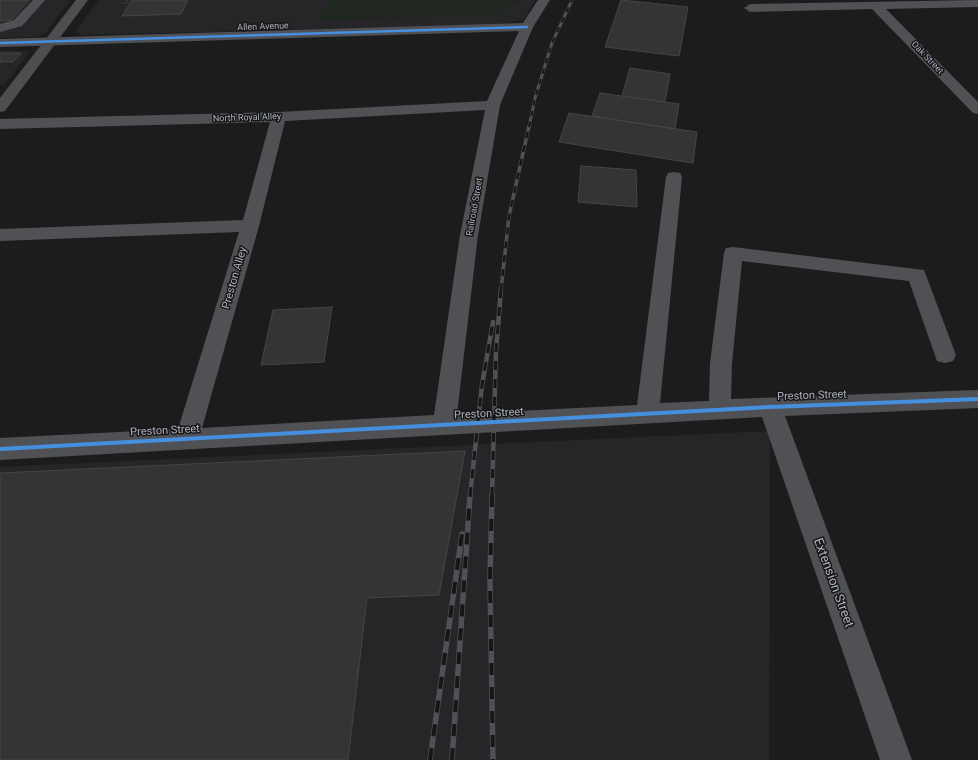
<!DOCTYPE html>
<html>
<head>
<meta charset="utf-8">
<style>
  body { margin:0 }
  canvas { display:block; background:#1c1c1c }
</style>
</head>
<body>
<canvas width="978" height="760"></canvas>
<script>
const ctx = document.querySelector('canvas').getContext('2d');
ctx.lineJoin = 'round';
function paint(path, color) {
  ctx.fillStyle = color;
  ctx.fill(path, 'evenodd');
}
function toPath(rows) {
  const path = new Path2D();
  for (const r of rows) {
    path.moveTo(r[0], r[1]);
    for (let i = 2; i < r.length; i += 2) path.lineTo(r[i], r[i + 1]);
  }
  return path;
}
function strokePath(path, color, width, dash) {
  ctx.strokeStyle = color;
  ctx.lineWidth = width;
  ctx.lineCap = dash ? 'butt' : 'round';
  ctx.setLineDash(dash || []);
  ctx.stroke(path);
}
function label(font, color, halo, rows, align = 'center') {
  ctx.font = font + ' Roboto,sans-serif';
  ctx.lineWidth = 3;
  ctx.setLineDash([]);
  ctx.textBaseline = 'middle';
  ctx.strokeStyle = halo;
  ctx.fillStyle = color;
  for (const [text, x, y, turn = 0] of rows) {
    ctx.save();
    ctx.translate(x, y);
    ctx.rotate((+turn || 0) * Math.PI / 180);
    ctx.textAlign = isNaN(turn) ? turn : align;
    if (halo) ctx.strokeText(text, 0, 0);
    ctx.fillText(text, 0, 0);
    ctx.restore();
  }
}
paint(toPath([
  [0,0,70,0,45,34,31,37,0,38],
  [99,0,535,0,524,20,491,25,80,35,76,30],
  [0,50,30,51,4,85,0,85],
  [770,431,769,760,0,760,0,467]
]), '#262628');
paint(toPath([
  [330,0,522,0,522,1,496,15,318,20]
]), '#1f2720');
const building = toPath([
  [0,0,29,0,11,20,0,21,0,0],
  [132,0,188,0,181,14,122,16,132,0],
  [621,0,688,7,679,56,605,47,621,0],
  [0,53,21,53,13,62,0,62,0,53],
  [630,68,670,74,665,102,622,96,630,68],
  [600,93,679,104,675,129,592,116,600,93],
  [569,113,697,132,693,163,559,142,569,113],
  [581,166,636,170,637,207,578,202,581,166],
  [332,307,324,362,261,365,273,310,332,307],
  [465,451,439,595,367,598,348,760,0,760,0,473,465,451]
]);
paint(building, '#343434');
strokePath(building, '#444548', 1);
strokePath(toPath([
  [127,0,125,3,130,3]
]), '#4c4d50', 1.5, [1, 2]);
paint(toPath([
  [33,0,45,0,22,26,0,32,0,24,14,20,33,0],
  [538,0,550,0,533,27,500,105,478,235,457,414,637,405,666,177,668,173,674,172,680,173,682,177,660,403,709,401,710,363,724,253,726,248,733,247,924,270,956,355,953,361,945,363,937,361,909,281,742,261,732,363,731,399,978,390,978,408,785,416,912,760,880,760,762,417,0,460,0,438,178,429,239,232,0,241,0,229,243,220,270,122,0,129,0,119,279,112,487,101,519,31,0,47,0,39,523,23,538,0],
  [485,110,460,235,434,415,202,428,259,226,285,121,485,110],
  [978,0,978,7,886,9,978,102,978,114,973,113,872,9,750,12,744,8,750,4,978,0]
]), '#505155');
paint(toPath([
  [76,0,88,0,5,111,0,112,0,98,76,0]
]), '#4e4e51');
const railFar3 = toPath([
  [529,127,535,98,552,43,572,0]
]);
const railFar2 = toPath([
  [501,290,509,216,529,126]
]);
const railFar1 = toPath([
  [470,496,482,385,493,322],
  [492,496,496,351,501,289]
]);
const rail = toPath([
  [492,495,490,580,493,760],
  [430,760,462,534],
  [452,760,470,495]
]);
strokePath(railFar3, '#505154', 3);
strokePath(railFar2, '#505154', 3.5);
strokePath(railFar1, '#505154', 4.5);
strokePath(rail, '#505154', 5.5);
strokePath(railFar3, '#161618', 2, [5.5]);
strokePath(railFar2, '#161618', 2.5, [7]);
strokePath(railFar1, '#161618', 3, [9]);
strokePath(rail, '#161618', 4, [12]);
strokePath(toPath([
  [0,43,527,27]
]), '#468fdf', 2.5);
strokePath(toPath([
  [0,449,770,407,978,399]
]), '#468fdf', 4);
label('9px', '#adb2bd', '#161618', [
  ["Allen Avenue",263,27,-2],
  ["Oak Street",927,58,46],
  ["North Royal Alley",247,118,-2],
  ["Railroad Street",475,207,-80]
]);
label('11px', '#adb2bd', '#161618', [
  ["Preston Alley",235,278,-74],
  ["Preston Street",812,396,-2],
  ["Preston Street",489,414,-3],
  ["Preston Street",165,431,-3]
]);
label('13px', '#adb2bd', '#161618', [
  ["Extension Street",833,583,70]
]);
</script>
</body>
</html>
